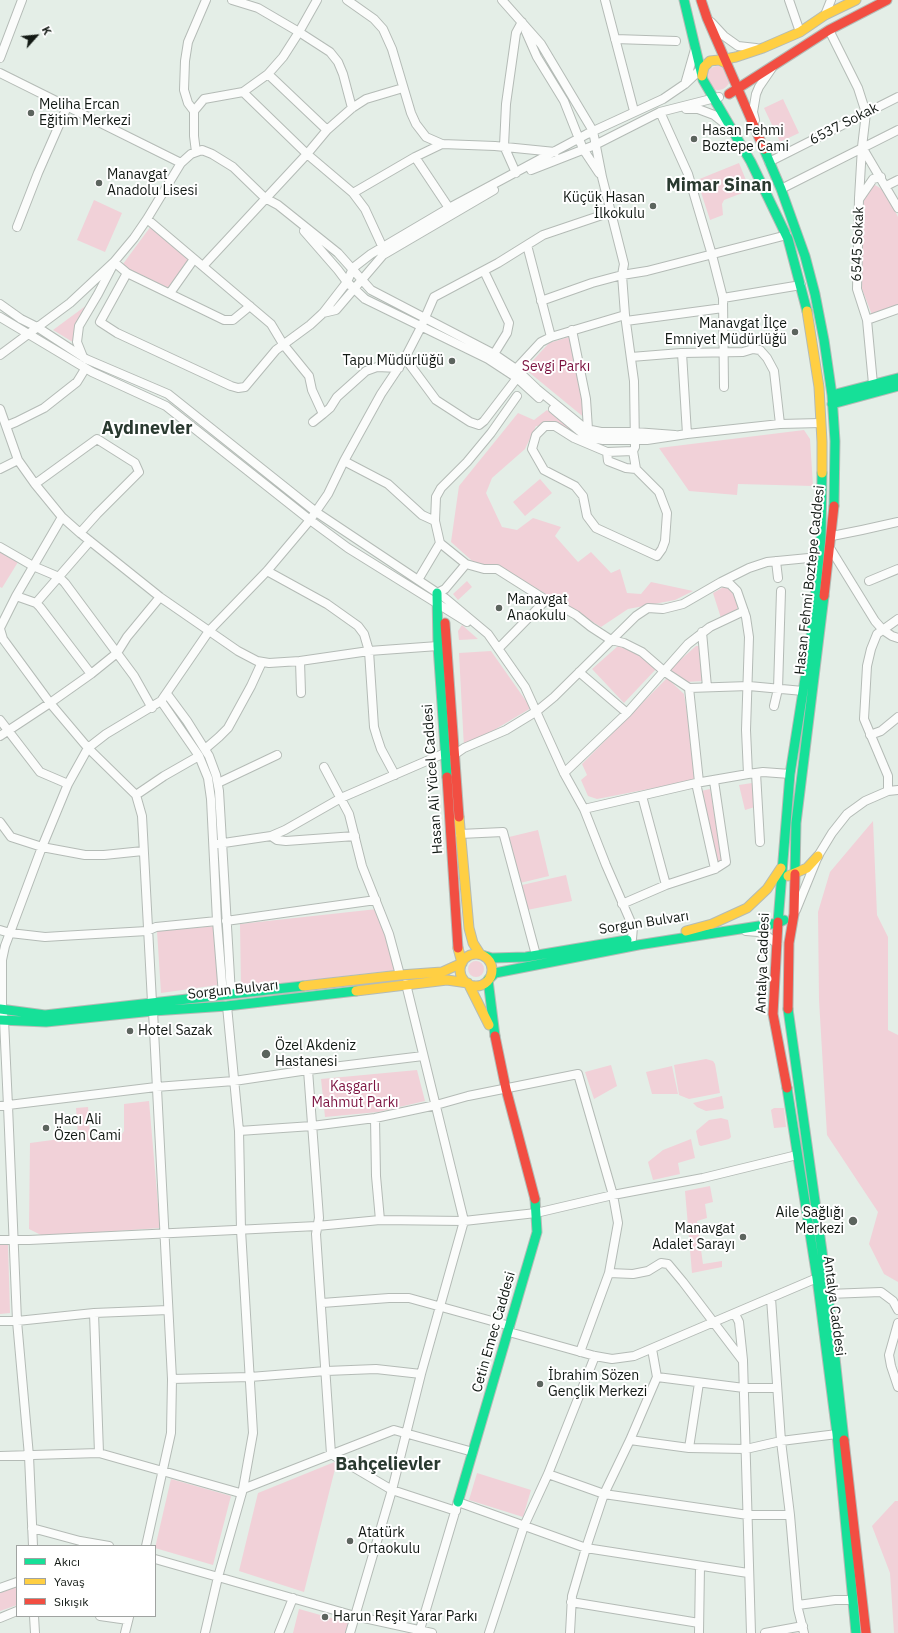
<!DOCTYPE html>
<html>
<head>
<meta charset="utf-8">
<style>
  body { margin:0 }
  #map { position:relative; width:898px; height:1633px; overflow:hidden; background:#e4eee7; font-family:"IBM Plex Sans",sans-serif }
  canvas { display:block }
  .legend { position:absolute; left:16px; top:1545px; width:140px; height:72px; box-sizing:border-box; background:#fff; border:1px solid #a0a3a1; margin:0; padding:5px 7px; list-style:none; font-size:12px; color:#121914 }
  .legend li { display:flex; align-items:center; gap:8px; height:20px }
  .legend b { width:20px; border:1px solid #a0a3a1 }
  .north { position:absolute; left:16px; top:16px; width:40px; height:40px; -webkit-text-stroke:3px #fff; paint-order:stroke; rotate:63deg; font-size:11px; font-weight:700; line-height:16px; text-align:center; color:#121914 }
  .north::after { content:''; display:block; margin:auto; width:14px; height:18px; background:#121914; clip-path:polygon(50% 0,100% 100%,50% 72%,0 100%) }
</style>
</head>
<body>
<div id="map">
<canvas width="898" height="1633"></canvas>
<ul class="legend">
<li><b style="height:5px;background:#16e098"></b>Akıcı</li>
<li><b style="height:5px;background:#ffcf43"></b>Yavaş</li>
<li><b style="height:5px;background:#f24e42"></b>Sıkışık</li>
</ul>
<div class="north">K</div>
</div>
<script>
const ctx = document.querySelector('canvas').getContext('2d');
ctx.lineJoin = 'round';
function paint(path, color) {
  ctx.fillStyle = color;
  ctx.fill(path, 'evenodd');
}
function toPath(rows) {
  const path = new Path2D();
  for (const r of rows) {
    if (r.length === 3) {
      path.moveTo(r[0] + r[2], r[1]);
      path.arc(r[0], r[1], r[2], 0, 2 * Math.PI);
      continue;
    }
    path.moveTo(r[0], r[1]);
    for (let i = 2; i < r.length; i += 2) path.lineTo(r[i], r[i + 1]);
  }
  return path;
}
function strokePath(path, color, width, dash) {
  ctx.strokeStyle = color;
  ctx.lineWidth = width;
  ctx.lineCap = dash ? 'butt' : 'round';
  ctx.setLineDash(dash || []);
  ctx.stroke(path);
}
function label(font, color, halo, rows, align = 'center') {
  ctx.font = font + ' "IBM Plex Sans",sans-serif';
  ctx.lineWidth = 4;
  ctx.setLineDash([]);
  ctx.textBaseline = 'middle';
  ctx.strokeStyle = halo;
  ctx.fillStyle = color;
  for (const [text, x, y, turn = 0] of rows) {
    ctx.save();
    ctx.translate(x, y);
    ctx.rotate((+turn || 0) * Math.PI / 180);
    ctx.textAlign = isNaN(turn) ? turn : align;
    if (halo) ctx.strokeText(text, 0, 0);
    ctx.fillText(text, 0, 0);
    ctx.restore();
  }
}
paint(toPath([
  [718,78,12],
  [783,99,799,133,780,142,764,108],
  [739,163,750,190,724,200,722,204,723,215,710,220,697,180],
  [875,185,885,191,898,217,898,306,872,315,862,289,863,200,869,188],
  [94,200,122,213,105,252,77,240],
  [151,226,190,260,171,289,126,269,123,264],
  [95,299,77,332,76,344,53,330],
  [572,336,586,419,525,369,549,343],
  [547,410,575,433,536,426,525,449,492,478,486,493,502,527,517,530,533,518,561,527,555,536,578,562,591,552,611,573,620,569,627,593,641,594,651,582,693,591,675,600,628,609,601,627,501,567,479,567,451,542,459,486,518,413,534,420],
  [804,430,810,439,813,486,738,484,737,495,689,491,659,448],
  [540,479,552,493,525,516,513,502],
  [0,552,18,562,2,588,0,587],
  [467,581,472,587,458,600,453,594],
  [727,585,729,587,737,602,737,612,721,618,713,593],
  [462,625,478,639,459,640,458,631],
  [618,646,637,653,657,668,624,703,592,669],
  [696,646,699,646,701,650,704,681,685,682,670,669],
  [491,651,531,708,464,748,459,653],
  [667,678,684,694,690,730,695,780,597,799,588,796,581,780,587,775,582,764],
  [752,783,755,807,745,810,739,785],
  [710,789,722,858,722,862,717,865,701,791],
  [873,821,877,915,888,937,888,1030,898,1035,898,1282,884,1274,869,1244,878,1212,827,1135,819,1000,818,912,830,872],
  [538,830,549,876,520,883,509,837],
  [566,875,572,901,527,910,522,885],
  [377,909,395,970,241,988,240,924],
  [217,926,218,985,161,993,157,931],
  [476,969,8],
  [706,1059,713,1061,715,1064,720,1093,689,1099,679,1095,674,1065],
  [611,1065,617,1086,594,1099,585,1072],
  [672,1066,678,1094,652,1094,646,1072],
  [417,1070,425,1101,378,1112,325,1117,321,1079],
  [722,1096,724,1108,722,1109,706,1111,697,1107,693,1103],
  [149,1101,160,1228,43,1236,29,1229,30,1143,60,1139,78,1135,76,1108,88,1107,90,1134,93,1138,122,1134,124,1131,124,1104],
  [774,1108,784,1108,786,1127,774,1128,771,1110],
  [721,1118,728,1120,731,1137,729,1139,701,1146,699,1145,696,1131,709,1120],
  [691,1139,695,1158,678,1163,680,1174,653,1180,648,1162,663,1150],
  [710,1186,713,1202,705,1204,707,1218,697,1221,703,1264,722,1261,722,1267,692,1273,685,1191],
  [0,1245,8,1245,10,1313,0,1314],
  [337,1461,304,1592,239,1571,258,1493],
  [477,1473,531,1490,523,1517,469,1500],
  [171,1479,231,1496,213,1565,155,1548],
  [895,1501,898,1501,898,1633,894,1633,890,1573,872,1526],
  [17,1581,17,1605,0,1611,0,1588],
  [299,1609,349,1623,346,1633,293,1633]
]), '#f1d1d8');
const street = toPath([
  [232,0,258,8,299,32,317,0],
  [347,0,374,19,383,29,392,49,411,113,416,124,426,137,442,144,495,146,555,152],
  [502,0,541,44,593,131,602,177,624,264,622,275,625,315,634,381,635,447,633,451,636,469,659,492,667,513,665,541,662,549,657,556,596,528,587,516,583,496,575,486,544,470,532,449,536,435,545,426,555,426,574,438,607,452,633,451],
  [605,0,634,111],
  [789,0,800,32],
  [825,15,831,0],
  [711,22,724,36,738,46,756,48],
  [829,30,858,88,866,113,862,147,859,198,857,289,867,320,873,384],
  [526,32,537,57,564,101,583,149,599,173],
  [615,39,676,41],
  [0,58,22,0],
  [0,73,181,163],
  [268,74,327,130],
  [685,84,695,49],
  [243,92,307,154,353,193,365,209,383,248],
  [686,109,698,109,714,115,728,126],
  [194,111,188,103,184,90,185,61,188,42,206,0],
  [660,112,688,174,712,255,723,298],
  [755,120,753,112,756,94,759,87,772,68],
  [862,147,898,208],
  [196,152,194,136,194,111,204,99,243,92,268,74,283,57,299,32,330,52,338,62,343,74,352,108],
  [415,157,449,208],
  [769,162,898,97],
  [531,170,595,145,660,112,719,97],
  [516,173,504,146,506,104,516,33,522,22],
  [886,186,898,180],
  [781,189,898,130],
  [353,193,415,157,442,144],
  [860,198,873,179,881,177],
  [147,219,271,324,283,344,309,376,312,390,323,414,330,408,337,397,366,371,377,367,399,368],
  [17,227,38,173,67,107],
  [304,231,338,270,347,282,365,299,488,359,517,378,539,398],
  [527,245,551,337],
  [114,262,127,273,224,320,233,320,250,306],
  [203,266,307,154,327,130,352,108,366,99,403,88],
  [484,271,509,323,507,333,494,354],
  [127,273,100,322,117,333,231,386,238,388,245,387,276,350,310,325,323,313,347,282,353,268,371,254,449,208,587,134,663,99,685,84,703,67],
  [170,293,194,259],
  [541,301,592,283,622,275,647,271,787,235],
  [0,304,21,319,37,327,86,359,168,394,316,512,445,598,488,634,525,687,564,773,584,809,606,865,633,927,632,939],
  [323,313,336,310,383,255,494,190],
  [0,317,92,372,166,406,310,520,348,548,467,622],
  [867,320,898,309],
  [626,321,723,308],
  [572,330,586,399,588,429],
  [682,353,687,434],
  [0,355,70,303,114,262,134,238,147,219,181,163,191,154,202,150,212,154,233,167,265,198,278,205,338,253,371,290,494,354,516,369,537,389,581,425,591,430,601,432,635,432,675,435],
  [83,357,77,342,79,326,98,294,112,267],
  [631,357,681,353,743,352,753,349,760,350,767,358,774,371,780,424],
  [516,369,541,342,551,337,625,315],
  [517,378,484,421,479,425,470,422,436,400,405,358,421,327,434,297,498,263,543,235,611,212],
  [724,387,723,298,801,285],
  [0,409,18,460,35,484,62,517,80,533,160,597,238,651,257,661,269,663,300,661],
  [553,409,583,434,592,438,603,440,647,440,687,434,780,424,821,423],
  [313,422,323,414],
  [6,426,16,422,44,408,77,382,85,369],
  [607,452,608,461,626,468,636,469],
  [344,461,388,484,422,515,435,521],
  [0,469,18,460],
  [35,484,97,439,135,463,139,472,97,514,80,533],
  [832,536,862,530,898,522],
  [0,547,33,566,59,577,65,583,134,676,152,708],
  [830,548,875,621,883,630,892,636,898,638],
  [776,561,778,578],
  [466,564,484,569,497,569,546,600],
  [267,571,327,604,358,626,364,634,369,651,374,727,377,737,381,749,395,775],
  [418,580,440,543,435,521,436,497,441,488,467,462,491,433,517,396],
  [869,581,898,569],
  [721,582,749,568,767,562,819,557],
  [437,593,445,589,466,564,440,543],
  [16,596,36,603,40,607,91,674],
  [36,603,90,541],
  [0,628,16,596,62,517],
  [0,629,3,639,50,703,88,748,136,795,142,816,152,1002],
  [702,632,707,687],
  [499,648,546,600,555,603,576,615,591,627,611,640,624,643,642,652,665,672,689,688,749,686,803,691],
  [579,672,627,713],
  [689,688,699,782],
  [301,693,300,661,369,651,438,646],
  [167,694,187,721,209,756,216,775,219,791,231,994],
  [161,701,199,756,208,778,211,799,217,921,223,995],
  [774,706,778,689,781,591],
  [0,720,40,772,68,784],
  [870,735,881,731,898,717],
  [0,736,50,703,91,674,117,653,127,637,160,597],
  [205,749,219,737,228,728,251,686,262,662],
  [454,755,464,748,506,730,537,711,554,697,636,616,648,608,663,609,683,604,721,582,730,584,737,591,746,617,749,637,746,730,748,774],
  [324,767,349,814,362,866,389,934,400,975],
  [564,773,627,713,688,644,710,627,744,611],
  [756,773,760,842],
  [218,783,277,755],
  [696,783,715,869],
  [888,791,888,776,864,719,867,666,871,649,877,634,898,619],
  [136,795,164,776,199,756],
  [642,796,666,885],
  [584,809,696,783,748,774,763,772,790,774],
  [0,822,11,837,42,847,85,855,104,855,143,851],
  [460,834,503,832,536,955],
  [271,836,277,840,286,841,355,836],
  [217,844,271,836,285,830,341,798,445,753],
  [622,904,666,885,715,869,726,862,714,781],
  [796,910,818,856,832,833,847,814,865,801,888,791,898,790],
  [226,921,376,900],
  [0,930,10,933,45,937,61,936,147,931,156,927,217,921],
  [746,931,758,932,766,935,777,944],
  [308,1070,319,1218,316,1234,331,1454,392,1490,456,1511],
  [0,1106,156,1087,234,1081,308,1070,423,1056],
  [375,1118,376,1176,380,1220],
  [239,1131,312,1126,375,1118,436,1105,468,1096,578,1074,613,1195,618,1223,609,1273,580,1352],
  [0,1240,29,1240,317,1226,380,1220,464,1221,536,1213,613,1195,703,1178,797,1155],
  [609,1273,633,1274,648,1271,661,1263,668,1264,683,1282,743,1361,751,1633],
  [828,1294,881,1292,893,1301,898,1310],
  [771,1298,781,1441,790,1515,798,1609,804,1633],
  [322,1303,389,1298,409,1298,510,1326],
  [94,1313,99,1453],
  [735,1314,739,1322,743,1360],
  [0,1321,17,1321,94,1313,168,1310],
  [898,1323,889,1355,891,1366,898,1387],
  [509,1332,595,1356,612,1359,634,1356,817,1278],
  [657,1377,744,1388,776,1388],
  [172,1379,250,1377,326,1371,376,1369,421,1374],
  [630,1440,689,1448,746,1449,781,1441,837,1434],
  [689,1448,699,1383],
  [0,1456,99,1453,240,1493],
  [548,1474,604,1494,748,1515,790,1515],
  [243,1489,394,1430,473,1452],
  [32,1528,80,1541,109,1546],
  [33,1546,29,1456,17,1321,8,1106,4,1020,2,1009,2,960,5,946,42,847,68,784,88,748,106,734,161,701,209,631,267,571,310,520,328,494,344,461,381,394,405,358],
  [146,1546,171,1433,172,1379,153,1011],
  [155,1559,355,1616,432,1633],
  [0,1588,17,1582],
  [571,1602,699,1623],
  [798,1605,835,1600,851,1600],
  [34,1616,35,1633],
  [100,1616,128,1620],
  [0,1618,17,1611],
  [125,1633,129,1617],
  [205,1633,218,1577,243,1489,253,1433,241,1230,239,1131,227,1006],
  [279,1633,293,1598],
  [350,1633,392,1490,421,1374,464,1221,406,984],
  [419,1633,458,1502,586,1548,748,1573],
  [489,1633,524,1526,548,1474,595,1356],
  [570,1633,572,1596,586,1548,604,1494,630,1440,657,1377,652,1349],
  [699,1633,700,1566],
  [765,1633,803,1626]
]);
const fast = toPath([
  [684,0,703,80,751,162,788,239,807,311],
  [764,149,781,189,805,256,815,294,824,340,832,395,835,441,834,506],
  [832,395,898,378],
  [832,404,898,386],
  [437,593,438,646,447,777],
  [795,874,796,823,824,596],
  [778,922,790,774,810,647,821,537,822,473],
  [485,956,492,958,526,957,627,940],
  [0,1009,45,1015,303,986],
  [788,1009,828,1294,844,1440],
  [0,1020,46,1022,153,1011,227,1006,356,991],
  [495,1036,488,980,495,973,638,945,778,923,784,920],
  [787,1088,817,1278,837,1434,856,1633],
  [458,1502,537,1232,535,1199]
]);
const slow = toPath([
  [720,60,736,57,763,48,800,32,825,15,856,0],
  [702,76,704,67,710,61,719,60,726,63],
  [807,311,819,387,822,442,822,473],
  [459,817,469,928,473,943,480,954],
  [788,876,807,868,818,856],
  [686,931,712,924,747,908,767,889,781,868],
  [476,970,16],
  [303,986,400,975,442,972,462,963,458,948],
  [356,991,447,980,468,983,489,1025]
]);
const jam = toPath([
  [701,0,707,18,764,149],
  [729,94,829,30,887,0],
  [824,596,834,506],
  [445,623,459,817],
  [447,777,458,948],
  [778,922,773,1014,787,1088],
  [788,1009,789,943,794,914,795,874],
  [495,1036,506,1089,535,1199],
  [844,1440,866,1633]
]);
strokePath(street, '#b4bbb6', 10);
strokePath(fast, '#b4bbb6', 11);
strokePath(slow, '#b4bbb6', 11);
strokePath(jam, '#b4bbb6', 11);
strokePath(street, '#fbfcfb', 8);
strokePath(fast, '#16e098', 9);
strokePath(slow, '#ffcf43', 9);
strokePath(jam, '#f24e42', 9);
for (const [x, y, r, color] of [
  [31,113,4,"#5c645e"],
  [694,139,4,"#5c645e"],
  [99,183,4,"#5c645e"],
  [653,206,4,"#5c645e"],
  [795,332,4,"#5c645e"],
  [452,361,4,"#5c645e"],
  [499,608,4,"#5c645e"],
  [130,1031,4,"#5c645e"],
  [266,1054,5,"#5c645e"],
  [46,1128,4,"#5c645e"],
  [853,1221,5,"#5c645e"],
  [743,1237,4,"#5c645e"],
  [540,1384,4,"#5c645e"],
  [350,1541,4,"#5c645e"],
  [325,1617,4,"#5c645e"]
]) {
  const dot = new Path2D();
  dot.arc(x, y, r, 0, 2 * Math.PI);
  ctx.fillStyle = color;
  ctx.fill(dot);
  strokePath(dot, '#fff', 1.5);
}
label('14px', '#121914', '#fff', [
  ["Meliha Ercan",39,105],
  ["Eğitim Merkezi",39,121],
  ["Hasan Fehmi",702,131],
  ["Boztepe Cami",702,147],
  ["Manavgat",107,175],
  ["Anadolu Lisesi",107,191],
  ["Küçük Hasan",645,198,"right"],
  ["İlkokulu",645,214,"right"],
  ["Manavgat İlçe",787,324,"right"],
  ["Emniyet Müdürlüğü",787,340,"right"],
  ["Tapu Müdürlüğü",444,361,"right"],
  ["Manavgat",507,600],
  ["Anaokulu",507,616],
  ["Hotel Sazak",138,1031],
  ["Özel Akdeniz",275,1046],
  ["Hastanesi",275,1062],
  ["Hacı Ali",54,1120],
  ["Özen Cami",54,1136],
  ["Aile Sağlığı",844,1213,"right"],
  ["Merkezi",844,1229,"right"],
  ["Manavgat",735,1229,"right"],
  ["Adalet Sarayı",735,1245,"right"],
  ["İbrahim Sözen",548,1376],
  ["Gençlik Merkezi",548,1392],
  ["Atatürk",358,1533],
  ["Ortaokulu",358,1549],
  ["Harun Reşit Yarar Parkı",333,1617]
], 'left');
label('14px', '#121914', '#fff', [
  ["6537 Sokak",844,124,-27],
  ["6545 Sokak",858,244,-88],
  ["Hasan Fehmi Boztepe Caddesi",810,580,-84],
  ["Hasan Ali Yücel Caddesi",433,779,-94],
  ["Sorgun Bulvarı",644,923,-9],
  ["Antalya Caddesi",763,963,-88],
  ["Sorgun Bulvarı",233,990,-6],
  ["Antalya Caddesi",834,1306,83],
  ["Cetin Emec Caddesi",494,1332,-74]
]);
label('14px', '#7c1340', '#fff', [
  ["Sevgi Parkı",556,367],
  ["Kaşgarlı",355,1087],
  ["Mahmut Parkı",355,1103]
]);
label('bold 18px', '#29392f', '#fff', [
  ["Mimar Sinan",719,186],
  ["Aydınevler",147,429],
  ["Bahçelievler",388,1465]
]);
</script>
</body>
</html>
